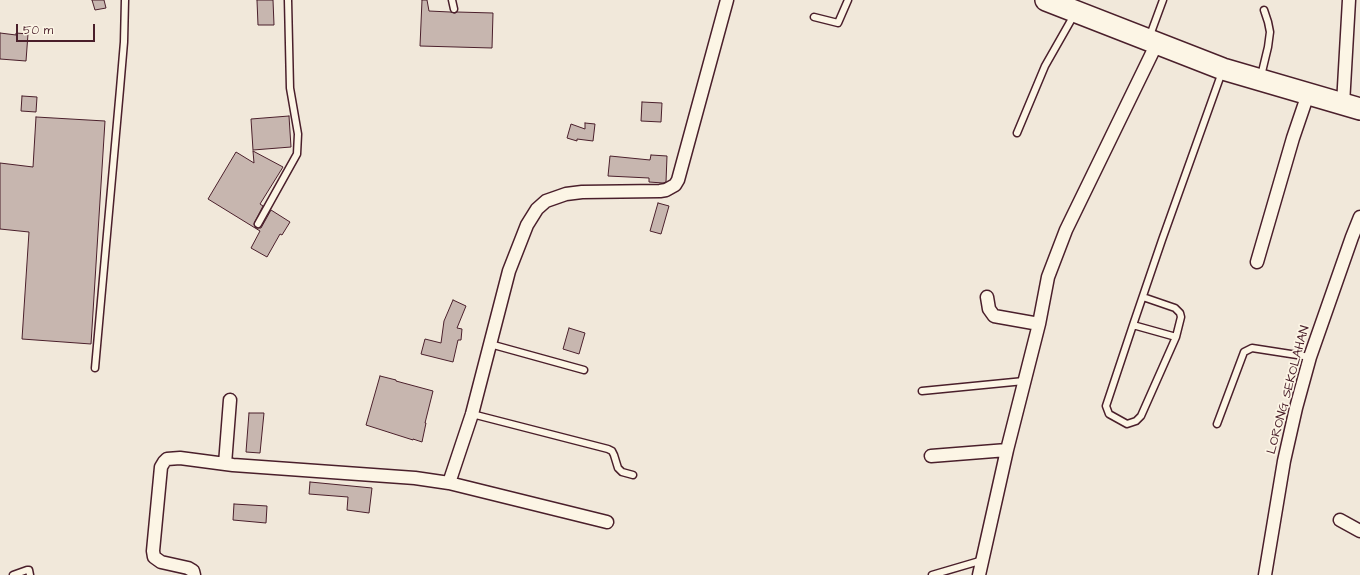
<!DOCTYPE html>
<html>
<head>
<meta charset="utf-8">
<style>
  body { margin:0 }
  #map { position:relative; width:1360px; height:575px; overflow:hidden; background:#f1e8da; font-family:"Architects Daughter",sans-serif }
  canvas { display:block }
  .scale { position:absolute; left:16px; top:24px; width:79px; height:18px; box-sizing:border-box; border:2px solid #4a1f2b; border-top:0; padding-left:5px; font-size:12px; line-height:14px; white-space:nowrap; color:#4a1f2b; -webkit-text-stroke:3px #fcf5e5; paint-order:stroke }
</style>
</head>
<body>
<div id="map">
<canvas width="1360" height="575"></canvas>
<div class="scale">50 m</div>
</div>
<script>
const ctx = document.querySelector('canvas').getContext('2d');
ctx.lineJoin = 'round';
function paint(path, color) {
  ctx.fillStyle = color;
  ctx.fill(path, 'evenodd');
}
function toPath(rows) {
  const path = new Path2D();
  for (const r of rows) {
    path.moveTo(r[0], r[1]);
    for (let i = 2; i < r.length; i += 2) path.lineTo(r[i], r[i + 1]);
  }
  return path;
}
function strokePath(path, color, width, dash) {
  ctx.strokeStyle = color;
  ctx.lineWidth = width;
  ctx.lineCap = dash ? 'butt' : 'round';
  ctx.setLineDash(dash || []);
  ctx.stroke(path);
}
function label(font, color, halo, rows, align = 'center') {
  ctx.font = font + ' "Architects Daughter",sans-serif';
  ctx.lineWidth = 3.5;
  ctx.setLineDash([]);
  ctx.textBaseline = 'middle';
  ctx.strokeStyle = halo;
  ctx.fillStyle = color;
  for (const [text, x, y, turn = 0] of rows) {
    ctx.save();
    ctx.translate(x, y);
    ctx.rotate((+turn || 0) * Math.PI / 180);
    ctx.textAlign = isNaN(turn) ? turn : align;
    if (halo) ctx.strokeText(text, 0, 0);
    ctx.fillText(text, 0, 0);
    ctx.restore();
  }
}
const building = toPath([
  [92,0,104,0,106,8,95,10,92,0],
  [257,0,273,0,274,25,258,25,257,0],
  [422,0,427,0,429,11,450,12,455,13,457,12,493,13,492,48,420,46,422,0],
  [0,33,16,35,16,33,28,34,26,61,0,59,0,33],
  [22,96,37,97,36,112,21,111,22,96],
  [642,102,662,103,661,122,641,121,642,102],
  [289,116,291,147,253,150,251,119,289,116],
  [36,117,105,121,91,344,22,339,29,232,0,229,0,163,33,167,36,117],
  [585,123,595,124,593,141,577,139,577,141,567,138,571,124,585,129,585,123],
  [253,151,283,167,260,204,263,206,254,224,256,228,261,228,271,210,290,222,282,235,280,234,267,257,251,248,260,231,208,199,236,152,254,163,253,151],
  [651,155,667,156,666,182,663,183,649,182,649,178,608,176,610,156,650,160,651,155],
  [658,203,669,206,661,234,650,231,658,203],
  [453,300,466,306,457,328,462,329,461,340,458,340,453,362,421,354,425,339,441,343,444,321,453,300],
  [569,328,585,333,579,354,563,349,569,328],
  [380,376,396,380,396,381,433,391,425,423,426,423,422,442,413,439,413,440,366,425,380,376],
  [249,413,264,413,260,453,246,452,249,413],
  [310,482,372,488,369,513,347,510,348,497,309,494,310,482],
  [234,504,267,506,266,523,233,520,234,504]
]);
paint(building, '#c7b6af');
strokePath(building, '#4a1f2b', 1);
const lane = toPath([
  [452,0,454,9],
  [814,17,838,23,848,0],
  [1149,38,1163,0],
  [1261,76,1268,47,1270,32,1268,22,1264,10],
  [1017,133,1045,66,1074,15],
  [258,224,297,154,298,134,290,88,288,0],
  [1143,297,1175,308,1180,313,1181,317,1176,337,1141,416,1136,421,1127,424,1109,414,1106,406,1133,325,1162,240,1222,72],
  [1133,325,1176,337],
  [490,344,584,370],
  [95,368,120,89,124,42,125,0],
  [922,391,1024,381],
  [472,414,608,449,612,451,614,455,618,468,622,472,633,475],
  [1217,424,1244,352,1252,348,1310,357],
  [13,575,27,570,29,570,30,575],
  [932,575,983,560]
]);
const street = toPath([
  [1343,104,1349,0],
  [1257,262,1293,138,1308,94],
  [987,297,989,309,994,316,1039,324],
  [931,456,1007,450],
  [225,464,230,400],
  [449,483,607,522],
  [1340,520,1360,531],
  [194,575,193,571,188,568,161,562,154,557,153,551,161,467,164,462,167,459,180,458,233,465,415,478,449,483,472,414,509,271,527,225,537,209,546,201,566,194,582,192,660,191,666,190,675,185,678,180,727,0],
  [979,575,1007,450,1039,324,1048,277,1066,230,1157,43],
  [1265,575,1284,461,1296,408,1310,357,1352,237,1360,217]
]);
const highway = toPath([
  [1046,0,1223,69,1360,109]
]);
strokePath(lane, '#4a1f2b', 9);
strokePath(street, '#4a1f2b', 15);
strokePath(highway, '#4a1f2b', 24);
strokePath(lane, '#fcf5e5', 6);
strokePath(street, '#fcf5e5', 12);
strokePath(highway, '#fcf5e5', 21);
label('13px', '#4a1f2b', '#fcf5e5', [
  ["LORONG SEKOLAHAN",1289,390,-75]
]);
</script>
</body>
</html>
